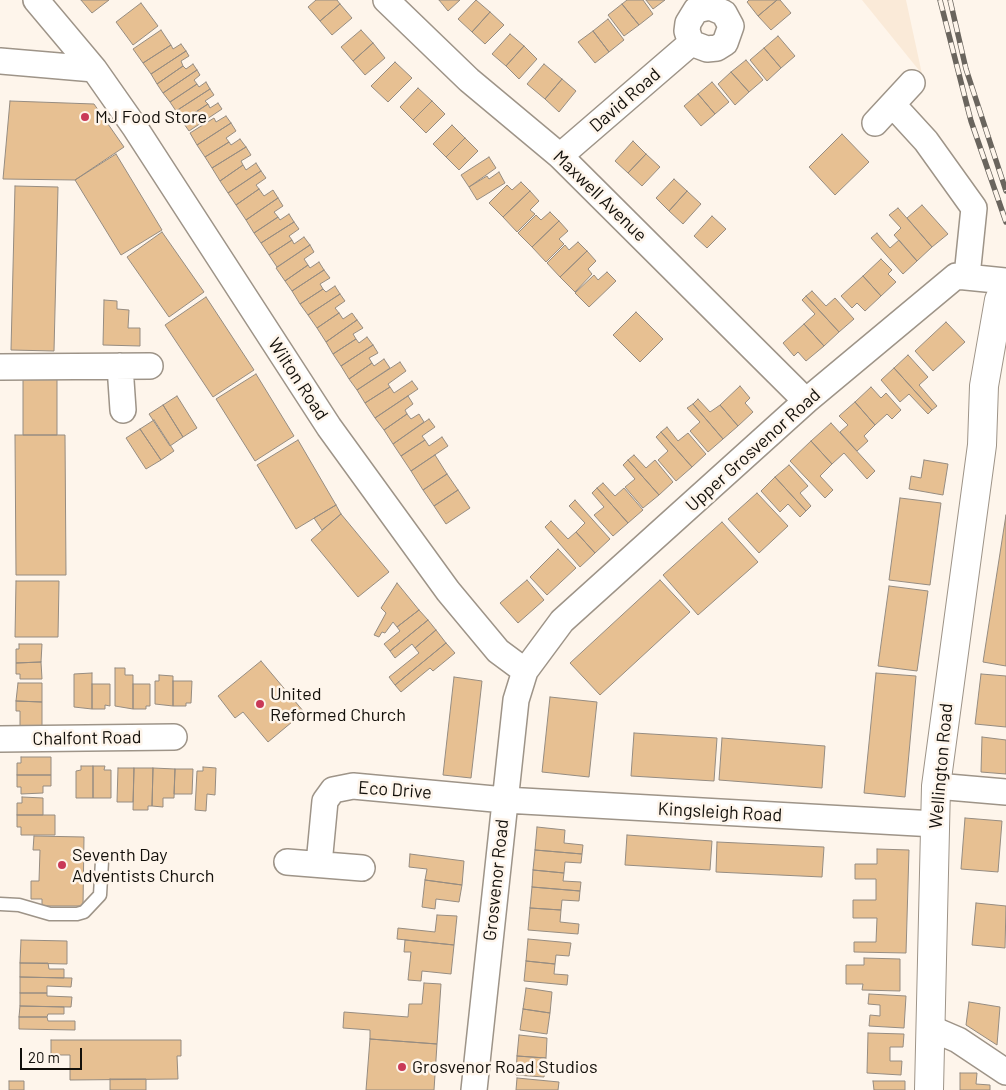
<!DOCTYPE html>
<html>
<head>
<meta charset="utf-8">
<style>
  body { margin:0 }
  #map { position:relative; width:1006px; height:1090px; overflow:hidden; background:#fef5eb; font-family:Barlow,sans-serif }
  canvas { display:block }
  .scale { position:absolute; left:20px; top:1048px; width:62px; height:22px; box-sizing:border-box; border:2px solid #13100b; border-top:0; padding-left:6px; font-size:15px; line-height:18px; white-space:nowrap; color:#13100b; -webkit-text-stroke:4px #fef5eb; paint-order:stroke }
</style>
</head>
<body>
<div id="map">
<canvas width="1006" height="1090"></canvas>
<div class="scale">20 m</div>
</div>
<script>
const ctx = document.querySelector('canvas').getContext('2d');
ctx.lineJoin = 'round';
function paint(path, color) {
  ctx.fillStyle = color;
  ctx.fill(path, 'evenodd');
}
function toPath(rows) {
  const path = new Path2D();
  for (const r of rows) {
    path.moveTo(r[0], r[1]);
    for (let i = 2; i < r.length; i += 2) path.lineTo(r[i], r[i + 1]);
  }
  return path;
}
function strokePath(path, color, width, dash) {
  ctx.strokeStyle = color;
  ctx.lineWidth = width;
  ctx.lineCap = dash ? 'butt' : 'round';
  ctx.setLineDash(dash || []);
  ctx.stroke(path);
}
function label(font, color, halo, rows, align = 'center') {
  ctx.font = font + ' Barlow,sans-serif';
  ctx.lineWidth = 5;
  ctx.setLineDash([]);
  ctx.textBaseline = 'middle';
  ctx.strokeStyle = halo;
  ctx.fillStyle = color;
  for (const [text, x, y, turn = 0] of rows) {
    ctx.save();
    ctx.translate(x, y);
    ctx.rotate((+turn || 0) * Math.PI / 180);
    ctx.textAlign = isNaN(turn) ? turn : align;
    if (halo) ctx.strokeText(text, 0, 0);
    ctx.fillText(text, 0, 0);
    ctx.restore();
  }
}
paint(toPath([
  [862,0,906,0,922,74]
]), '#faead8');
const building = toPath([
  [81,0,109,0,92,13,81,0],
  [316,0,337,0,340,4,320,21,308,7,316,0],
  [439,0,460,0,448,11,439,0],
  [476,0,490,12,472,32,458,19,476,0],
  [627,0,643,0,653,14,639,25,622,4,627,0],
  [646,0,665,0,653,9,646,0],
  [749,0,777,0,758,16,747,2,749,0],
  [777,0,780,0,791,13,771,30,758,16,777,0],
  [141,3,158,26,133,45,116,22,141,3],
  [340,4,352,18,332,35,320,21,340,4],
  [622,4,639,25,624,36,608,15,622,4],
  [490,12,504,25,485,44,472,32,490,12],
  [608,19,624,40,609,52,593,31,608,19],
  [161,30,171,45,143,63,133,49,161,30],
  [361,30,373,43,353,61,341,47,361,30],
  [593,31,609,52,595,63,578,42,593,31],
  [510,34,524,46,506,66,492,54,510,34],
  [778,36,795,56,781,68,764,48,778,36],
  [373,43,385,58,365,75,353,61,373,43],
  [181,44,186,51,151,74,143,63,171,45,173,49,181,44],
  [524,46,537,59,519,79,506,66,524,46],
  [764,48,781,68,767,81,750,60,764,48],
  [186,51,189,56,181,61,183,66,157,84,151,74,186,51],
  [746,60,763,80,749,92,731,72,746,60],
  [395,62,412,78,388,102,371,86,395,62],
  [193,64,197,70,163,93,157,84,183,66,186,69,193,64],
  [544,64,562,79,545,99,527,84,544,64],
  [197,70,200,75,194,80,197,84,170,102,163,93,197,70],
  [731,72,749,92,735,105,718,84,731,72],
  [562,79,576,91,559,112,545,99,562,79],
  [206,82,210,89,176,111,170,102,197,84,199,87,206,82],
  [712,82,729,102,715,114,698,94,712,82],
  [418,88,432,101,413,120,400,107,418,88],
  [210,89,214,95,205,101,208,104,182,121,176,111,210,89],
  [698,94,715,114,701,126,684,106,698,94],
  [10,101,94,104,124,147,75,180,3,179,10,101],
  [432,101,445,114,426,133,413,120,432,101],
  [218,103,222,109,189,131,182,121,208,104,210,108,218,103],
  [226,116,231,123,197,145,190,133,214,118,216,122,226,116],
  [231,123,236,131,226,138,229,142,205,157,197,145,231,123],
  [452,125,465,138,446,157,433,144,452,125],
  [842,134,869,162,835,195,809,167,842,134],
  [465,138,478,151,459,170,446,157,465,138],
  [240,139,246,147,212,168,205,157,229,142,231,145,240,139],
  [633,141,646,154,628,173,615,161,633,141],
  [246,147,251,155,241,161,243,165,220,181,212,168,246,147],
  [116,154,162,230,121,255,75,180,116,154],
  [646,154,660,167,642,186,628,173,646,154],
  [489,157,496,168,469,187,461,175,489,157],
  [256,163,261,171,228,193,220,181,243,165,246,170,256,163],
  [261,171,266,178,256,185,259,189,236,205,228,193,261,171],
  [499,172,505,183,477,200,469,187,487,176,489,179,499,172],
  [674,179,687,191,669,211,656,198,674,179],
  [521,182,530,191,503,217,489,203,507,185,512,190,521,182],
  [15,186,58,187,54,351,11,350,15,186],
  [259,189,264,196,273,190,278,198,246,220,236,205,259,189],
  [530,191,539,201,530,210,535,214,517,232,503,217,530,191],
  [687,191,701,204,683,224,669,211,687,191],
  [278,198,283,206,274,212,278,217,254,233,246,220,278,198],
  [922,205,948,234,932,247,907,218,922,205],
  [898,208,932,247,917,261,894,235,901,228,889,215,898,208],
  [550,212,559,221,532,247,518,233,536,215,541,220,550,212],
  [289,214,294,222,261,243,254,233,278,217,280,220,289,214],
  [712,216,726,229,707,248,694,236,712,216],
  [559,221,568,231,559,239,564,244,546,262,532,247,559,221],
  [294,222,299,229,289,236,292,240,269,255,261,243,294,222],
  [162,232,204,292,169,317,127,257,162,232],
  [877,233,890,248,899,240,917,261,903,274,871,238,877,233],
  [304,237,310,245,277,267,269,255,292,240,294,244,304,237],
  [578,242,587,251,560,277,547,263,565,245,569,250,578,242],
  [310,245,314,252,304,259,308,265,285,281,276,268,310,245],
  [587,251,596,261,588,269,592,274,575,292,560,277,587,251],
  [881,259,892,270,888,274,896,282,881,296,863,276,881,259],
  [319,262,324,270,292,291,285,281,308,265,310,268,319,262],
  [324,270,330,278,320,284,323,289,300,304,292,291,324,270],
  [607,272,616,281,589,307,575,293,594,275,598,280,607,272],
  [863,276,881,296,865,311,857,303,852,308,841,296,863,276],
  [335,286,340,294,308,315,300,304,323,289,326,292,335,286],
  [812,291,826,306,835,298,854,319,839,332,806,296,812,291],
  [340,294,345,301,335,308,339,313,317,328,308,315,340,294],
  [806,296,839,332,824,346,804,324,815,314,802,300,806,296],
  [206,297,254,370,213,397,165,325,206,297],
  [104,300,117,301,117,309,129,310,128,328,140,328,140,346,103,345,104,300],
  [636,312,663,339,640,362,613,335,636,312],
  [339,313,343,319,352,313,357,320,326,342,317,328,339,313],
  [357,320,363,328,353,334,356,339,333,354,326,342,357,320],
  [946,322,965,342,933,371,915,351,946,322],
  [804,324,824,346,806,361,798,352,794,356,783,343,804,324],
  [367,337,373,345,341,366,333,354,356,339,359,343,367,337],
  [373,345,378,353,369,358,372,363,349,379,341,366,373,345],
  [908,355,928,377,919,385,937,406,932,410,894,368,908,355],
  [384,359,390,368,357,390,349,379,372,363,374,366,384,359],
  [400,362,406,371,388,384,390,387,365,403,357,390,400,362],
  [894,368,932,410,928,414,909,394,900,402,881,380,894,368],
  [256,374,294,436,255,461,216,399,256,374],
  [57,377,57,435,23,435,23,378,57,377],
  [412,381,418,389,375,418,365,403,390,387,394,393,412,381],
  [740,386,750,398,745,403,753,412,738,426,720,405,740,386],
  [871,387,881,398,886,393,901,410,892,419,887,414,875,425,855,402,871,387],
  [177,396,197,428,183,437,163,405,177,396],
  [408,396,413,404,405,410,407,414,384,430,375,418,408,396],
  [698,399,710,412,720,405,738,426,723,439,693,404,698,399],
  [855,402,875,425,864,436,868,441,857,451,840,432,848,425,839,416,855,402],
  [693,404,723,439,708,452,690,431,700,422,687,408,693,404],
  [163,405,183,437,170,446,149,414,163,405],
  [407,414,411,419,419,414,424,422,393,444,384,430,407,414],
  [429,419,435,427,422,436,425,440,401,456,393,444,429,419],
  [154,420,174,451,161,460,140,429,154,420],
  [831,423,875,471,867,479,844,453,832,464,811,441,831,423],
  [667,427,678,441,688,433,706,454,692,467,661,432,667,427],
  [140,429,161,460,146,469,126,438,140,429],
  [661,432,692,467,676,481,658,460,668,451,656,437,661,432],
  [15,435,65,435,66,575,16,575,15,435],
  [442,437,448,446,411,471,401,456,425,440,429,446,442,437],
  [298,440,336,505,296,529,257,465,298,440],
  [811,441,832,464,820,476,833,490,825,498,790,461,811,441],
  [435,455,447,474,423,490,411,471,435,455],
  [634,455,646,468,655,460,673,482,659,495,628,460,634,455],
  [628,460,659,495,643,508,625,487,635,479,623,465,628,460],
  [924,460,948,464,943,495,909,489,911,476,921,478,924,460],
  [789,465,808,486,800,493,811,506,806,511,775,477,789,465],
  [447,474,458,490,434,506,423,490,447,474],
  [775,477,806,511,800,517,788,504,780,512,761,491,775,477],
  [603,483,615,496,624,488,643,510,628,523,597,488,603,483],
  [597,488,628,523,613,536,594,515,604,507,592,493,597,488],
  [458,490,470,508,446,524,434,506,458,490],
  [757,493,788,526,759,553,728,519,757,493],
  [900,498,941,503,930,585,889,580,900,498],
  [575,500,610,539,595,553,576,532,585,523,569,506,575,500],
  [336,505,341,514,322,530,314,518,336,505],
  [341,514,389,572,358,597,311,540,341,514],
  [1006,515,1006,666,983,662,1006,515],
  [551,521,568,539,576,532,595,553,580,567,545,527,551,521],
  [722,522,758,562,698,615,663,575,722,522],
  [558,549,576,568,547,595,530,577,558,549],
  [527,580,544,600,518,623,500,603,527,580],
  [660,580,690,612,600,695,570,663,660,580],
  [16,581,59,581,58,637,15,637,16,581],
  [397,583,419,610,397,627,393,622,385,633,382,632,379,637,374,635,386,613,381,608,397,583],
  [889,586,928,591,917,671,878,666,889,586],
  [419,610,428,620,390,651,384,644,400,631,397,627,419,610],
  [428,620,436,630,415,648,412,644,395,658,390,651,428,620],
  [436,630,446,643,395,685,389,677,419,653,415,648,436,630],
  [446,643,455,653,433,671,430,668,401,692,395,685,446,643],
  [19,644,42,644,41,662,16,663,16,649,19,649,19,644],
  [261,661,304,712,268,742,243,712,235,718,218,696,261,661],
  [41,662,42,679,20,679,20,674,16,674,16,663,41,662],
  [115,668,125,668,125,675,133,675,133,709,115,706,115,668],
  [92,673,92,709,74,707,74,674,92,673],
  [876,673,916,676,905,797,864,793,876,673],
  [981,674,1006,676,1006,727,975,724,981,674],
  [159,675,173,676,173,706,155,704,155,681,159,681,159,675],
  [454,677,482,681,471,778,443,775,454,677],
  [173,681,192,681,191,703,186,703,186,706,173,706,173,681],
  [18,683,42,683,42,702,16,701,18,683],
  [92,684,110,684,110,706,105,705,105,709,92,709,92,684],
  [133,684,150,684,150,706,146,706,146,709,133,709,133,684],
  [550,697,597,702,589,777,542,772,550,697],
  [16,701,42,702,42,727,20,727,20,711,16,711,16,701],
  [634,733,717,738,714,781,631,776,634,733],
  [982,737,1006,740,1006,774,981,772,982,737],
  [722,738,825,746,822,788,719,780,722,738],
  [21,757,51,757,51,775,17,775,17,763,21,763,21,757],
  [81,766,93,766,93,798,76,798,76,771,81,770,81,766],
  [93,766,105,766,104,770,111,770,111,798,93,798,93,766],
  [203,767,216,768,215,795,207,794,206,811,195,810,197,771,203,771,203,767],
  [118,768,134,768,133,802,117,802,118,768],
  [134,768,153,768,152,806,148,806,148,810,133,810,134,768],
  [153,768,175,769,174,798,163,798,163,807,152,806,153,768],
  [175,769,193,769,192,794,174,794,175,769],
  [17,775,51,775,51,786,43,786,43,793,21,794,21,787,17,787,17,775],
  [22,797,43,798,43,815,17,815,17,803,22,803,22,797],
  [17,815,55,815,55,835,21,835,21,827,17,827,17,815],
  [965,818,1002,821,998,872,961,869,965,818],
  [537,827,565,830,564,843,583,845,582,854,535,850,537,827],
  [627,835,712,841,710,870,625,865,627,835],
  [34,836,84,837,83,906,42,906,42,899,31,899,31,881,39,881,40,850,33,850,34,836],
  [717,842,824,847,822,877,716,872,717,842],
  [877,849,909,850,906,953,854,952,854,942,876,942,877,918,853,918,853,900,876,900,876,879,855,879,855,864,877,864,877,849],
  [535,850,582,854,581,863,565,862,564,873,533,870,535,850],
  [410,854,464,861,462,885,425,880,427,869,409,867,410,854],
  [533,870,564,873,563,881,581,882,580,891,532,887,533,870],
  [425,880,462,885,459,902,436,899,435,909,422,907,425,880],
  [532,887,580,891,579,901,562,900,561,910,530,908,532,887],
  [976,903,1006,906,1005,948,972,945,976,903],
  [530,908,561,910,560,922,579,924,578,934,528,930,530,908],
  [437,915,457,916,454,945,397,939,398,928,435,932,437,915],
  [528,939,571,943,569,956,556,955,555,964,526,961,528,939],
  [21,940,67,941,67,964,20,963,21,940],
  [405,940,454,945,451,974,422,971,421,981,408,980,411,952,404,952,405,940],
  [864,958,900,959,900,991,862,990,863,984,846,984,846,965,864,965,864,958],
  [526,961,555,964,554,974,568,975,567,985,524,981,526,961],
  [20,963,48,963,49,969,64,969,64,978,20,977,20,963],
  [20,977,72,978,71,987,47,986,47,993,20,993,20,977],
  [424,983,441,984,437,1044,370,1039,370,1030,343,1028,344,1012,408,1017,409,1004,422,1004,424,983],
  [526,988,552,992,550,1013,523,1009,526,988],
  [20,993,47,993,47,996,72,997,71,1007,20,1006,20,993],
  [869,994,906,996,904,1028,869,1026,870,1015,880,1016,880,1005,868,1004,869,994],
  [969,1002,1000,1007,997,1045,966,1025,969,1002],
  [20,1006,64,1007,64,1014,48,1014,47,1017,19,1017,20,1006],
  [523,1009,550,1013,547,1034,520,1030,523,1009],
  [19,1017,47,1017,48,1021,75,1021,75,1030,19,1029,19,1017],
  [868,1033,904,1034,903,1047,890,1047,890,1061,902,1061,901,1075,867,1073,868,1033],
  [519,1035,547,1038,546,1058,517,1056,519,1035],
  [370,1039,437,1044,434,1090,366,1090,370,1039],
  [51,1040,181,1040,181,1056,177,1056,178,1079,70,1080,70,1055,51,1055,51,1040],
  [517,1056,546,1058,544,1077,516,1075,517,1056],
  [960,1073,977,1073,976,1084,990,1085,990,1090,960,1090,960,1073],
  [517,1078,559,1082,558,1090,516,1090,517,1078],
  [110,1079,146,1079,146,1090,110,1090,110,1079],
  [9,1081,24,1081,24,1090,9,1090,9,1081],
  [873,1081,905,1081,905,1090,874,1090,873,1081]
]);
paint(building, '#e7c092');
strokePath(building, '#968c81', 1);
const service = toPath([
  [0,904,19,905,50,914,77,914,84,912,100,895,102,861]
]);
const minor = toPath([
  [36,0,94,69,134,126,329,427,448,591,498,651,525,671],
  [386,0,469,80,560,156,806,401],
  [0,61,94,69],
  [893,105,926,141,974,208,967,276],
  [875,123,912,83],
  [560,156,691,43,707,49,717,48,725,43,731,26,724,13,710,7,696,10,688,23,687,31,691,43],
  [120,366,123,410],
  [0,367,150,366],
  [0,739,174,737],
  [936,786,1006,792],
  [287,862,362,868],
  [319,864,325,801,333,790,353,786,505,800,935,824],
  [930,1028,958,1040,1006,1072],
  [474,1090,516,700,525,671,562,621,806,401,956,276,1006,281]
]);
const primary = toPath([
  [929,1090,936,786,982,445,984,386,999,300,1006,286]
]);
strokePath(service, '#9e9488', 15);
strokePath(minor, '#9e9488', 28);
strokePath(primary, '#9e9488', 30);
strokePath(service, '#fff', 12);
strokePath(minor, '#fff', 25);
strokePath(primary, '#fff', 28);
const rail = toPath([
  [940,0,971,121,1006,222],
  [950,0,966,69,1006,191]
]);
strokePath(rail, '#6a655e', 5.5);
strokePath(rail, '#fef5eb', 4, [11]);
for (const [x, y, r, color] of [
  [85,117,5,"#c93957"],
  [260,704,5,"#c93957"],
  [62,865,5,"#c93957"],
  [402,1067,5,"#c93957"]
]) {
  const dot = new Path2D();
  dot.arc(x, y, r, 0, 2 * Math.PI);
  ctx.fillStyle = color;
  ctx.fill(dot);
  strokePath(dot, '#fef5eb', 2);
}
label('18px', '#13100b', '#fef5eb', [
  ["David Road",625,100,-41],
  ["Maxwell Avenue",600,196,44],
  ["Wilton Road",298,379,57],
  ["Upper Grosvenor Road",753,450,-42],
  ["Chalfont Road",87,738,-1],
  ["Wellington Road",941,766,-85],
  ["Eco Drive",395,790,4],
  ["Kingsleigh Road",720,812,3],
  ["Grosvenor Road",496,880,-84]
]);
label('18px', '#13100b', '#fef5eb', [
  ["MJ Food Store",95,117],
  ["United",270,694],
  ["Reformed Church",270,715],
  ["Seventh Day",72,855],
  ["Adventists Church",72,876],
  ["Grosvenor Road Studios",412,1067]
], 'left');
</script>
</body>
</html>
